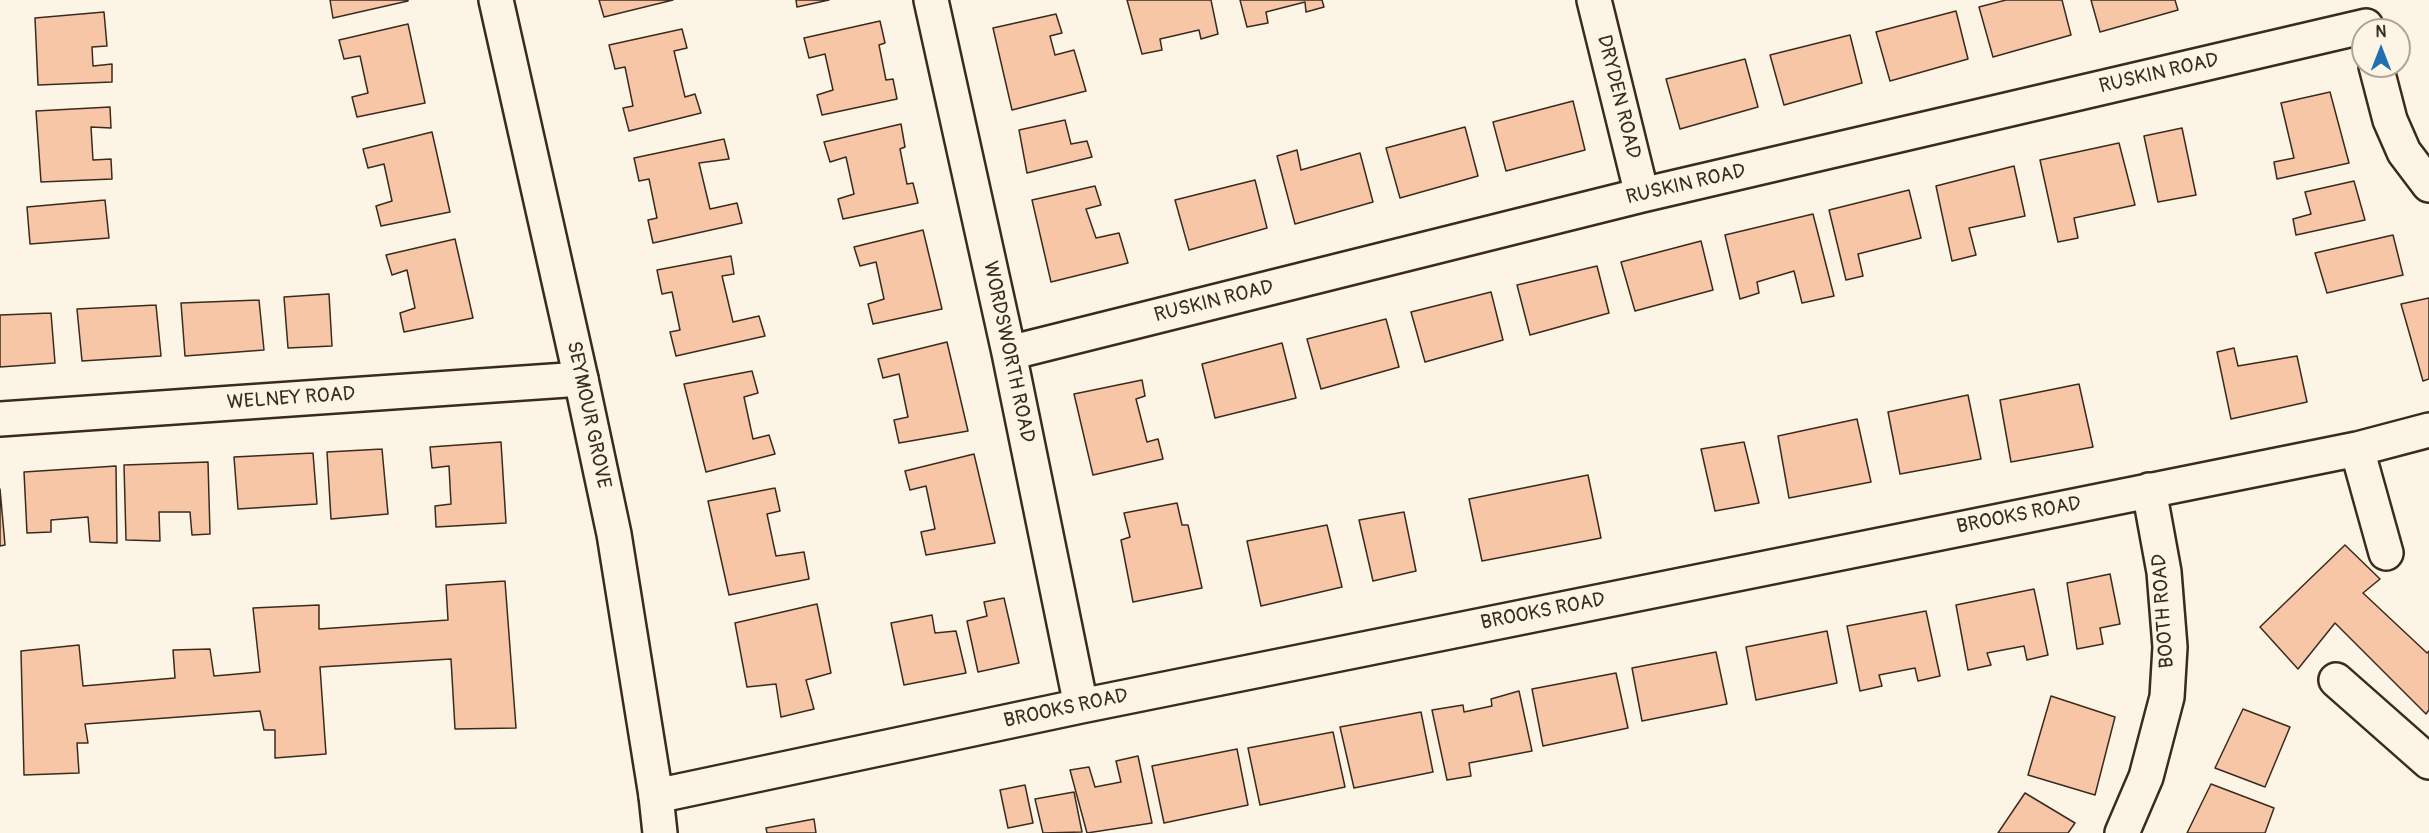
<!DOCTYPE html>
<html>
<head>
<meta charset="utf-8">
<style>
  body { margin:0 }
  #map { position:relative; width:2429px; height:833px; overflow:hidden; background:#fcf5e5; font-family:Pangolin,sans-serif }
  canvas { display:block }
  .north { position:absolute; left:2351px; top:18px; width:60px; height:60px; box-sizing:border-box; background:#fcf5e5; border:2px solid #afa495; border-radius:50%; rotate:0deg; font-size:16px; font-weight:700; line-height:24px; text-align:center; color:#3b2a1e }
  .north::after { content:''; display:block; margin:auto; width:21px; height:27px; background:#1f6fb2; clip-path:polygon(50% 0,100% 100%,50% 72%,0 100%) }
</style>
</head>
<body>
<div id="map">
<canvas width="2429" height="833"></canvas>
<div class="north">N</div>
</div>
<script>
const ctx = document.querySelector('canvas').getContext('2d');
ctx.lineJoin = 'round';
function paint(path, color) {
  ctx.fillStyle = color;
  ctx.fill(path, 'evenodd');
}
function toPath(rows) {
  const path = new Path2D();
  for (const r of rows) {
    path.moveTo(r[0], r[1]);
    for (let i = 2; i < r.length; i += 2) path.lineTo(r[i], r[i + 1]);
  }
  return path;
}
function strokePath(path, color, width, dash) {
  ctx.strokeStyle = color;
  ctx.lineWidth = width;
  ctx.lineCap = dash ? 'butt' : 'round';
  ctx.setLineDash(dash || []);
  ctx.stroke(path);
}
function label(font, color, halo, rows, align = 'center') {
  ctx.font = font + ' Pangolin,sans-serif';
  ctx.lineWidth = 4.5;
  ctx.setLineDash([]);
  ctx.textBaseline = 'middle';
  ctx.strokeStyle = halo;
  ctx.fillStyle = color;
  for (const [text, x, y, turn = 0] of rows) {
    ctx.save();
    ctx.translate(x, y);
    ctx.rotate((+turn || 0) * Math.PI / 180);
    ctx.textAlign = isNaN(turn) ? turn : align;
    if (halo) ctx.strokeText(text, 0, 0);
    ctx.fillText(text, 0, 0);
    ctx.restore();
  }
}
const building = toPath([
  [330,0,408,0,408,1,333,18,330,0],
  [599,0,673,0,604,17,599,0],
  [796,0,829,0,797,7,796,0],
  [1127,0,1211,0,1218,34,1201,39,1199,30,1160,39,1162,50,1142,54,1127,0],
  [1240,0,1322,0,1324,7,1306,12,1305,2,1266,12,1268,23,1247,27,1240,0],
  [2006,0,2062,0,2071,35,1993,57,1979,7,2006,0],
  [2091,0,2175,0,2178,10,2100,32,2091,0],
  [1956,11,1968,59,1890,81,1876,32,1956,11],
  [104,12,107,46,92,47,93,66,112,64,112,82,38,85,35,18,104,12],
  [1056,14,1062,33,1050,36,1055,55,1074,50,1086,91,1012,110,993,28,1056,14],
  [880,21,885,43,879,45,886,80,893,79,897,99,822,115,817,95,833,90,825,54,809,58,804,38,880,21],
  [408,24,425,103,357,117,352,97,368,93,360,56,344,59,339,40,408,24],
  [682,29,687,48,674,51,685,97,695,94,701,113,629,131,623,108,633,106,625,67,615,69,609,45,682,29],
  [1850,35,1862,83,1784,105,1770,55,1850,35],
  [1745,59,1758,107,1680,129,1666,79,1745,59],
  [2330,92,2349,163,2277,179,2274,162,2294,158,2281,103,2330,92],
  [1573,101,1585,150,1506,171,1493,122,1573,101],
  [110,107,111,128,91,127,93,160,111,159,112,179,41,182,36,111,110,107],
  [1065,120,1071,144,1087,141,1092,157,1027,173,1019,130,1065,120],
  [901,124,905,147,900,149,907,184,913,183,918,203,843,219,838,199,854,194,846,157,830,162,824,142,901,124],
  [1465,127,1478,176,1400,198,1386,148,1465,127],
  [2182,128,2196,195,2158,202,2144,136,2182,128],
  [432,132,450,212,381,226,376,206,392,201,384,164,368,168,363,149,432,132],
  [724,139,729,159,699,163,710,209,737,203,742,223,653,243,648,220,657,218,649,179,639,181,634,158,724,139],
  [2119,143,2135,205,2074,218,2078,238,2058,242,2040,160,2119,143],
  [1297,150,1301,170,1360,153,1373,202,1295,224,1277,156,1297,150],
  [2014,166,2025,216,1969,228,1976,255,1952,261,1936,186,2014,166],
  [1255,180,1267,228,1189,250,1175,200,1255,180],
  [2354,181,2365,220,2296,235,2293,219,2311,214,2305,192,2354,181],
  [1095,186,1101,205,1086,209,1096,238,1119,233,1128,263,1051,282,1032,200,1095,186],
  [1909,190,1921,238,1858,254,1863,276,1846,280,1829,210,1909,190],
  [105,200,109,238,30,244,27,207,105,200],
  [1813,214,1834,296,1802,303,1794,271,1757,282,1759,293,1740,299,1725,235,1813,214],
  [923,230,942,309,873,324,868,304,884,299,876,262,860,266,854,247,923,230],
  [2393,235,2403,275,2327,293,2315,253,2393,235],
  [455,239,473,318,404,332,400,313,415,308,407,270,392,275,386,255,455,239],
  [1701,241,1713,290,1635,311,1621,262,1701,241],
  [731,256,734,274,722,276,733,322,759,316,765,336,676,356,670,332,680,330,672,292,662,294,657,270,731,256],
  [1597,266,1609,313,1530,335,1517,285,1597,266],
  [1491,292,1503,340,1425,362,1411,312,1491,292],
  [329,294,332,346,288,348,284,297,329,294],
  [2429,298,2429,379,2423,381,2401,304,2429,298],
  [259,300,264,350,185,356,181,303,259,300],
  [156,305,161,356,82,361,77,309,156,305],
  [51,313,55,363,0,367,0,315,51,313],
  [1386,319,1399,367,1321,389,1307,339,1386,319],
  [947,342,968,431,899,443,894,420,908,417,899,374,883,378,878,359,947,342],
  [1282,343,1296,398,1215,418,1202,364,1282,343],
  [2234,348,2238,366,2297,356,2307,402,2231,419,2217,352,2234,348],
  [752,371,758,393,744,397,753,439,769,435,775,454,706,472,684,384,752,371],
  [1142,380,1145,396,1136,399,1147,442,1158,439,1163,459,1093,475,1074,394,1142,380],
  [2079,384,2093,447,2011,462,2000,400,2079,384],
  [1968,395,1981,459,1900,474,1888,412,1968,395],
  [1857,419,1871,482,1789,498,1778,436,1857,419],
  [501,442,506,523,436,527,435,506,451,504,449,466,432,468,430,447,501,442],
  [1744,442,1759,503,1715,511,1701,449,1744,442],
  [382,449,388,514,331,519,327,452,382,449],
  [313,453,317,504,238,509,234,457,313,453],
  [974,454,995,543,926,555,921,532,935,529,926,486,910,490,905,471,974,454],
  [208,462,210,534,192,535,190,512,159,512,160,541,126,540,124,465,208,462],
  [116,466,117,543,90,542,88,517,51,520,51,532,27,533,24,472,116,466],
  [1588,475,1601,538,1482,561,1469,499,1588,475],
  [775,488,780,511,767,514,776,556,804,552,809,579,729,595,708,501,775,488],
  [0,489,5,545,0,546,0,489],
  [1177,503,1182,525,1188,525,1202,588,1133,602,1121,540,1130,537,1124,513,1177,503],
  [1404,512,1416,571,1373,581,1359,520,1404,512],
  [1327,525,1342,587,1261,606,1247,541,1327,525],
  [2345,545,2380,579,2363,593,2427,653,2429,651,2429,710,2426,714,2335,623,2298,669,2260,627,2345,545],
  [2110,574,2120,624,2100,628,2103,644,2077,649,2067,583,2110,574],
  [505,581,516,728,455,729,451,659,320,667,326,754,275,758,275,730,264,730,260,711,85,724,88,743,77,743,79,773,24,775,21,651,79,645,83,686,175,678,173,650,210,649,214,676,260,672,253,608,319,605,319,629,448,620,446,585,505,581],
  [2034,589,2048,655,2027,660,2024,646,1987,653,1991,665,1968,670,1956,605,2034,589],
  [1004,598,1019,663,978,672,967,621,987,616,984,602,1004,598],
  [817,604,831,673,806,680,814,709,781,717,776,684,747,687,735,623,817,604],
  [1926,611,1940,676,1918,681,1915,668,1879,675,1882,686,1860,691,1847,626,1926,611],
  [932,615,935,633,956,631,966,673,904,685,891,623,932,615],
  [1827,631,1837,683,1756,700,1746,647,1827,631],
  [1716,652,1727,704,1642,721,1632,668,1716,652],
  [1616,673,1628,728,1543,746,1532,689,1616,673],
  [1519,691,1532,751,1469,763,1471,776,1447,780,1432,710,1463,705,1464,712,1492,706,1491,699,1519,691],
  [2051,696,2115,717,2095,795,2028,775,2051,696],
  [2243,709,2290,727,2265,787,2215,768,2243,709],
  [1421,712,1433,772,1354,788,1340,727,1421,712],
  [1333,732,1345,787,1260,805,1248,748,1333,732],
  [1237,749,1248,805,1164,823,1152,766,1237,749],
  [1138,756,1152,823,1087,833,1070,770,1089,767,1095,787,1121,782,1116,761,1138,756],
  [2211,784,2274,808,2265,833,2187,833,2211,784],
  [1025,785,1033,823,1008,828,1000,790,1025,785],
  [1074,792,1082,832,1043,833,1035,799,1074,792],
  [2025,793,2075,823,2068,833,1998,833,2025,793],
  [814,819,816,833,767,833,766,828,814,819]
]);
paint(building, '#f6c6a6');
strokePath(building, '#3b2a1e', 1.5);
const minor = toPath([
  [931,0,1009,353,1081,706],
  [1594,0,1642,195],
  [2376,66,2390,120,2404,152,2429,185],
  [1009,353,1642,195,2366,26],
  [0,419,581,379],
  [2357,449,2386,553],
  [2336,680,2429,762],
  [656,796,1081,706,2357,449,2429,430],
  [2122,833,2146,777,2167,697,2170,647,2164,572,2149,490]
]);
const secondary = toPath([
  [496,0,581,379,614,534,656,796,660,833]
]);
strokePath(minor, '#3b2a1e', 38);
strokePath(secondary, '#3b2a1e', 38);
strokePath(minor, '#fcf5e5', 33);
strokePath(secondary, '#fcf5e5', 33);
label('20px', '#3b2a1e', '#fcf5e5', [
  ["RUSKIN ROAD",2159,74,-13],
  ["DRYDEN ROAD",1618,97,76],
  ["RUSKIN ROAD",1686,185,-13],
  ["RUSKIN ROAD",1214,302,-14],
  ["WORDSWORTH ROAD",1008,352,78],
  ["WELNEY ROAD",291,399,-4],
  ["SEYMOUR GROVE",588,415,78],
  ["BROOKS ROAD",2019,516,-11],
  ["BOOTH ROAD",2164,611,-94],
  ["BROOKS ROAD",1543,612,-11],
  ["BROOKS ROAD",1066,709,-12]
]);
</script>
</body>
</html>
